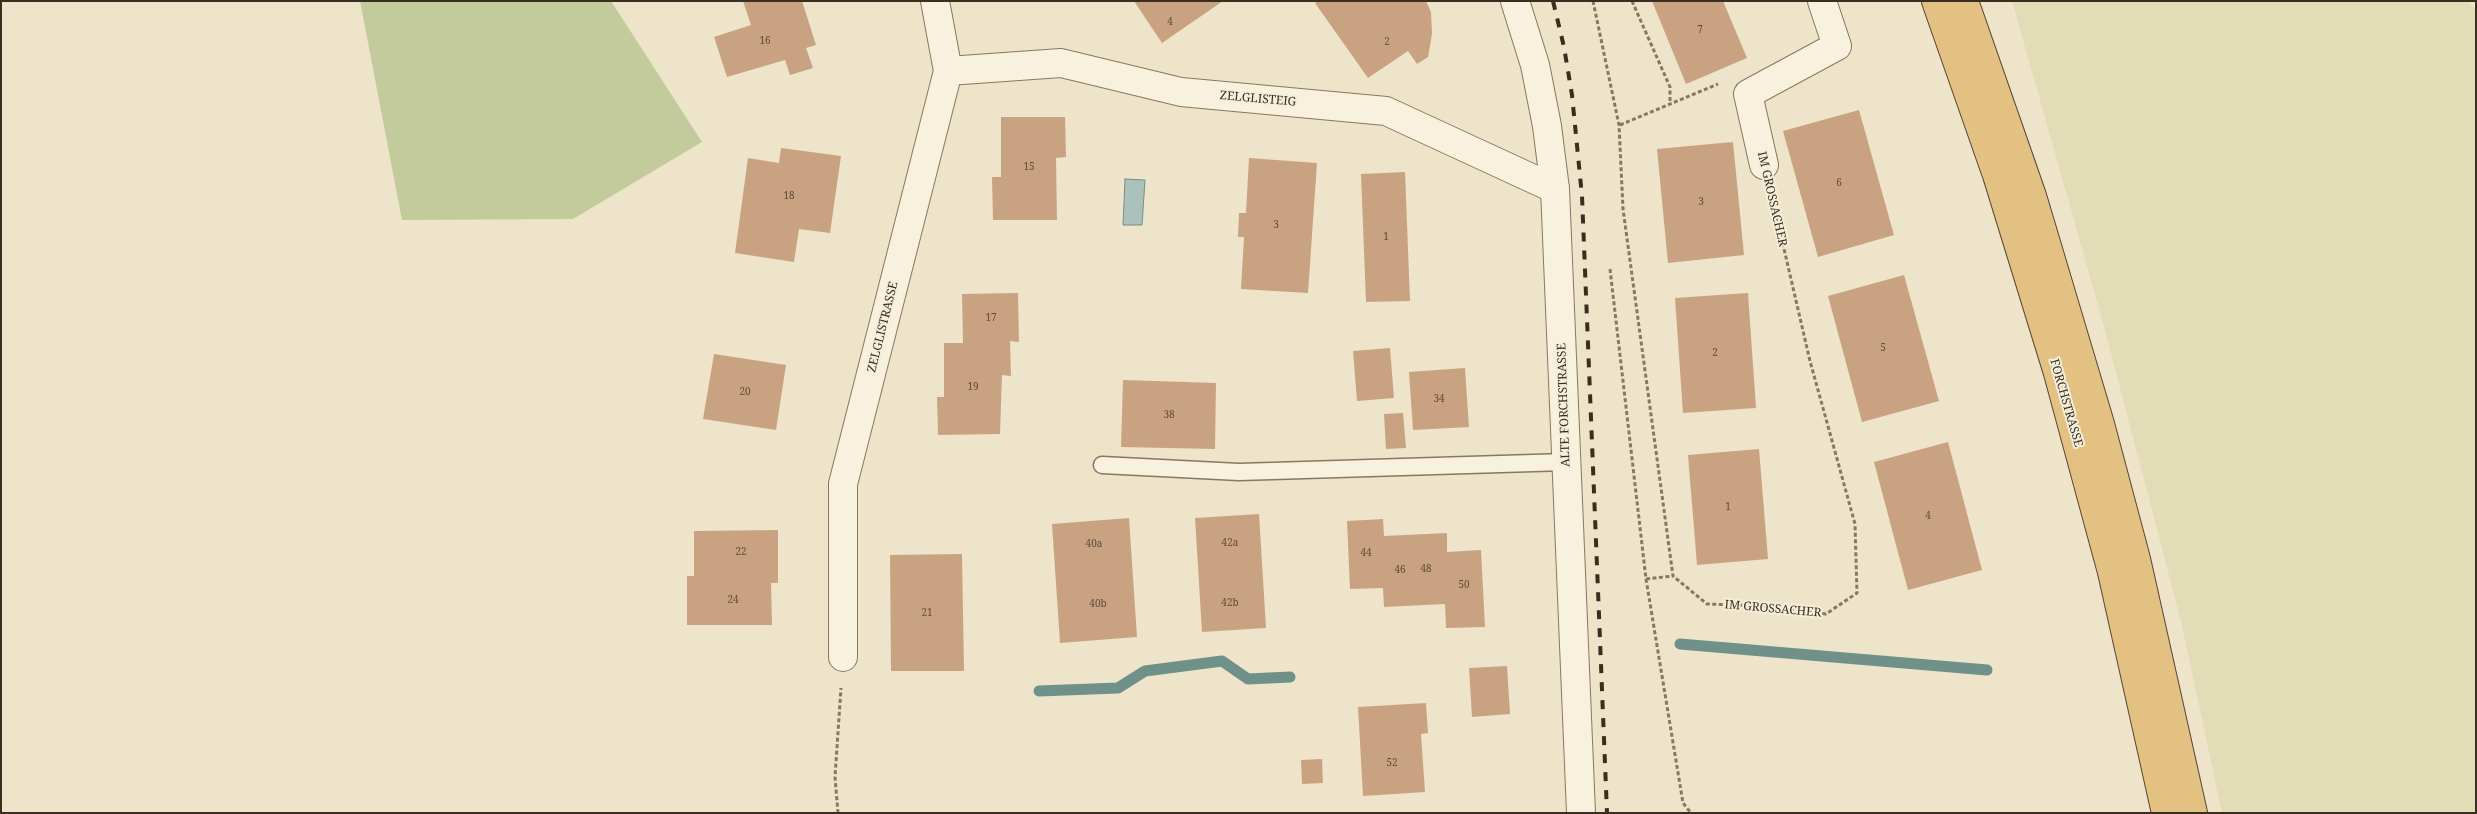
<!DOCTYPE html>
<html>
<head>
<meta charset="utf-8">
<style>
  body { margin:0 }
  #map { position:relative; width:2477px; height:814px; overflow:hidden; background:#ede4c9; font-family:"Noto Serif",serif }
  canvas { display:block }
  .frame { position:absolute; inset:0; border:2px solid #3a2e21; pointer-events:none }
</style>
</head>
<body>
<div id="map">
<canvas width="2477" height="814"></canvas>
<div class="frame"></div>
</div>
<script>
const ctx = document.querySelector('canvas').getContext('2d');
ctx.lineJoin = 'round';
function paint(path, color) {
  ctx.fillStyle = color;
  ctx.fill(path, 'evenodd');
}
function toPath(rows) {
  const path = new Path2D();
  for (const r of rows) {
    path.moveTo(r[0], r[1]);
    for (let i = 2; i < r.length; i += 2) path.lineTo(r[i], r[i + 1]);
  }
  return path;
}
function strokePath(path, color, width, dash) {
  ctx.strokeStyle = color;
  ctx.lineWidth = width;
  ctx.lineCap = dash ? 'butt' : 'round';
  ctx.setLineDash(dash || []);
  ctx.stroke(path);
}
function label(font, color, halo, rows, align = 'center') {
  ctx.font = font + ' "Noto Serif",serif';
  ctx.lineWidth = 4;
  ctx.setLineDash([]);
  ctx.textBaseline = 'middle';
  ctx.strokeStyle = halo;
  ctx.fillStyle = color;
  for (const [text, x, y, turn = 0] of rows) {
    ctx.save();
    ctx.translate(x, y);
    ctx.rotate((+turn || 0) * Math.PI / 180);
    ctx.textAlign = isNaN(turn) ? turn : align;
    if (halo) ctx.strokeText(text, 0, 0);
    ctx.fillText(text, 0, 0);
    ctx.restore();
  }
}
paint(toPath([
  [2012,1,2469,1,2476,11,2476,813,2222,813,2181,621,2103,323]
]), '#e2ddb7');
paint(toPath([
  [360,1,611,1,702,142,573,219,402,220]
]), '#c3cb9d');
const water = toPath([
  [1125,179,1145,180,1142,225,1123,225,1125,179]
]);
paint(water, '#aac1bc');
strokePath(water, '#70908a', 1);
strokePath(toPath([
  [1680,644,1987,670],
  [1039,691,1118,688,1145,671,1222,661,1248,679,1290,677]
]), '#70908a', 11);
paint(toPath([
  [743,1,802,1,816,45,806,48,813,68,790,75,785,60,727,77,714,37,751,25],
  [1134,1,1223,1,1162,43],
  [1318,1,1426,1,1431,12,1432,34,1428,57,1417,64,1408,51,1368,78,1315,3],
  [1652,1,1723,1,1747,58,1686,84],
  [1859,110,1894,235,1818,257,1783,131],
  [1001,117,1065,117,1066,157,1056,158,1057,220,993,220,992,177,1001,177],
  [1733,142,1744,255,1668,263,1657,149],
  [781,148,841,156,830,233,799,229,794,262,735,253,748,158,779,163],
  [1249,158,1317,163,1308,293,1241,289,1244,237,1238,237,1239,213,1246,213],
  [1405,172,1410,301,1366,302,1361,174],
  [1904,275,1939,401,1862,422,1828,296],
  [1018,293,1019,342,1010,341,1011,376,1002,375,1000,434,938,435,937,397,944,397,944,343,963,343,962,294],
  [1748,293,1756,408,1683,413,1675,298],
  [1390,348,1394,398,1357,401,1353,351],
  [714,354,786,365,776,430,703,419],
  [1465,368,1469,427,1413,430,1409,372],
  [1123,380,1216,383,1215,449,1121,447],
  [1403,413,1406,448,1386,449,1384,414],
  [1948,442,1982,570,1908,590,1874,462],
  [1759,449,1768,559,1697,565,1688,455],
  [1259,514,1266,628,1202,632,1195,518],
  [1129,518,1137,637,1060,643,1052,524],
  [1383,519,1384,536,1447,533,1447,552,1481,550,1485,627,1446,628,1445,604,1384,607,1383,588,1350,589,1347,521],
  [778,530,778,583,771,583,772,625,687,625,687,576,694,576,694,531],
  [962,554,964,671,891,671,890,555],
  [1507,666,1510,714,1472,717,1469,668],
  [1426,703,1428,733,1421,734,1425,792,1363,796,1358,707],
  [1322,759,1323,783,1302,784,1301,760]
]), '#c9a381');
const service = toPath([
  [1102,465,1239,472,1566,462]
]);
const minor = toPath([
  [948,71,1061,63,1181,92,1386,111,1555,189],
  [1764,165,1748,94,1837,46,1822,1],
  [843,657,843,484,948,71,935,1]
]);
const tertiary = toPath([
  [1515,1,1535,65,1547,126,1555,189,1581,813]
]);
const trunk = toPath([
  [1936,1,1997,175,2058,373,2112,572,2166,813],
  [1964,1,2032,196,2100,424,2136,559,2193,813]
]);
strokePath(service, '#89775f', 19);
strokePath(minor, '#89775f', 30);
strokePath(tertiary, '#89775f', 30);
strokePath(trunk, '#574532', 30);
strokePath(toPath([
  [1593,1,1619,125,1623,209,1673,576,1707,604,1759,606,1826,614,1857,593,1855,524,1810,361,1772,197],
  [1632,1,1670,87,1670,104],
  [1620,125,1718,84],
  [1610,269,1646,579,1683,803,1691,813],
  [1646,579,1673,576],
  [838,813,835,777,841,688]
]), '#89775f', 3, [4, 2.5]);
strokePath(service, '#f8f1dd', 16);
strokePath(minor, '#f8f1dd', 28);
strokePath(tertiary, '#f8f1dd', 28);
strokePath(trunk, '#e2c182', 28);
strokePath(toPath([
  [1553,1,1564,47,1572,95,1582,196,1607,813]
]), '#3a2e21', 4, [9, 9]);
label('10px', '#5e4b39', null, [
  ["4",1170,22],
  ["7",1700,30],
  ["16",765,41],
  ["2",1387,42],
  ["15",1029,167],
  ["6",1839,183],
  ["18",789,196],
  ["3",1701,202],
  ["3",1276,225],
  ["1",1386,237],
  ["17",991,318],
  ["5",1883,348],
  ["2",1715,353],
  ["19",973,387],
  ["20",745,392],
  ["34",1439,399],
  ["38",1169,415],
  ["1",1728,507],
  ["4",1928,516],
  ["42a",1230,543],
  ["40a",1094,544],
  ["22",741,552],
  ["44",1366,553],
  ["48",1426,569],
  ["46",1400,570],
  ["50",1464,585],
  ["24",733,600],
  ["42b",1230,603],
  ["40b",1098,604],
  ["21",927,613],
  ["52",1392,763]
]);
label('12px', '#3a2e21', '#f5eed9', [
  ["ZELGLISTEIG",1258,99,5],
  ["IM GROSSACHER",1772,199,77],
  ["ZELGLISTRASSE",883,327,-76],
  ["FORCHSTRASSE",2066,403,74],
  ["ALTE FORCHSTRASSE",1564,405,-92],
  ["IM GROSSACHER",1773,609,5]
]);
</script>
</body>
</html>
